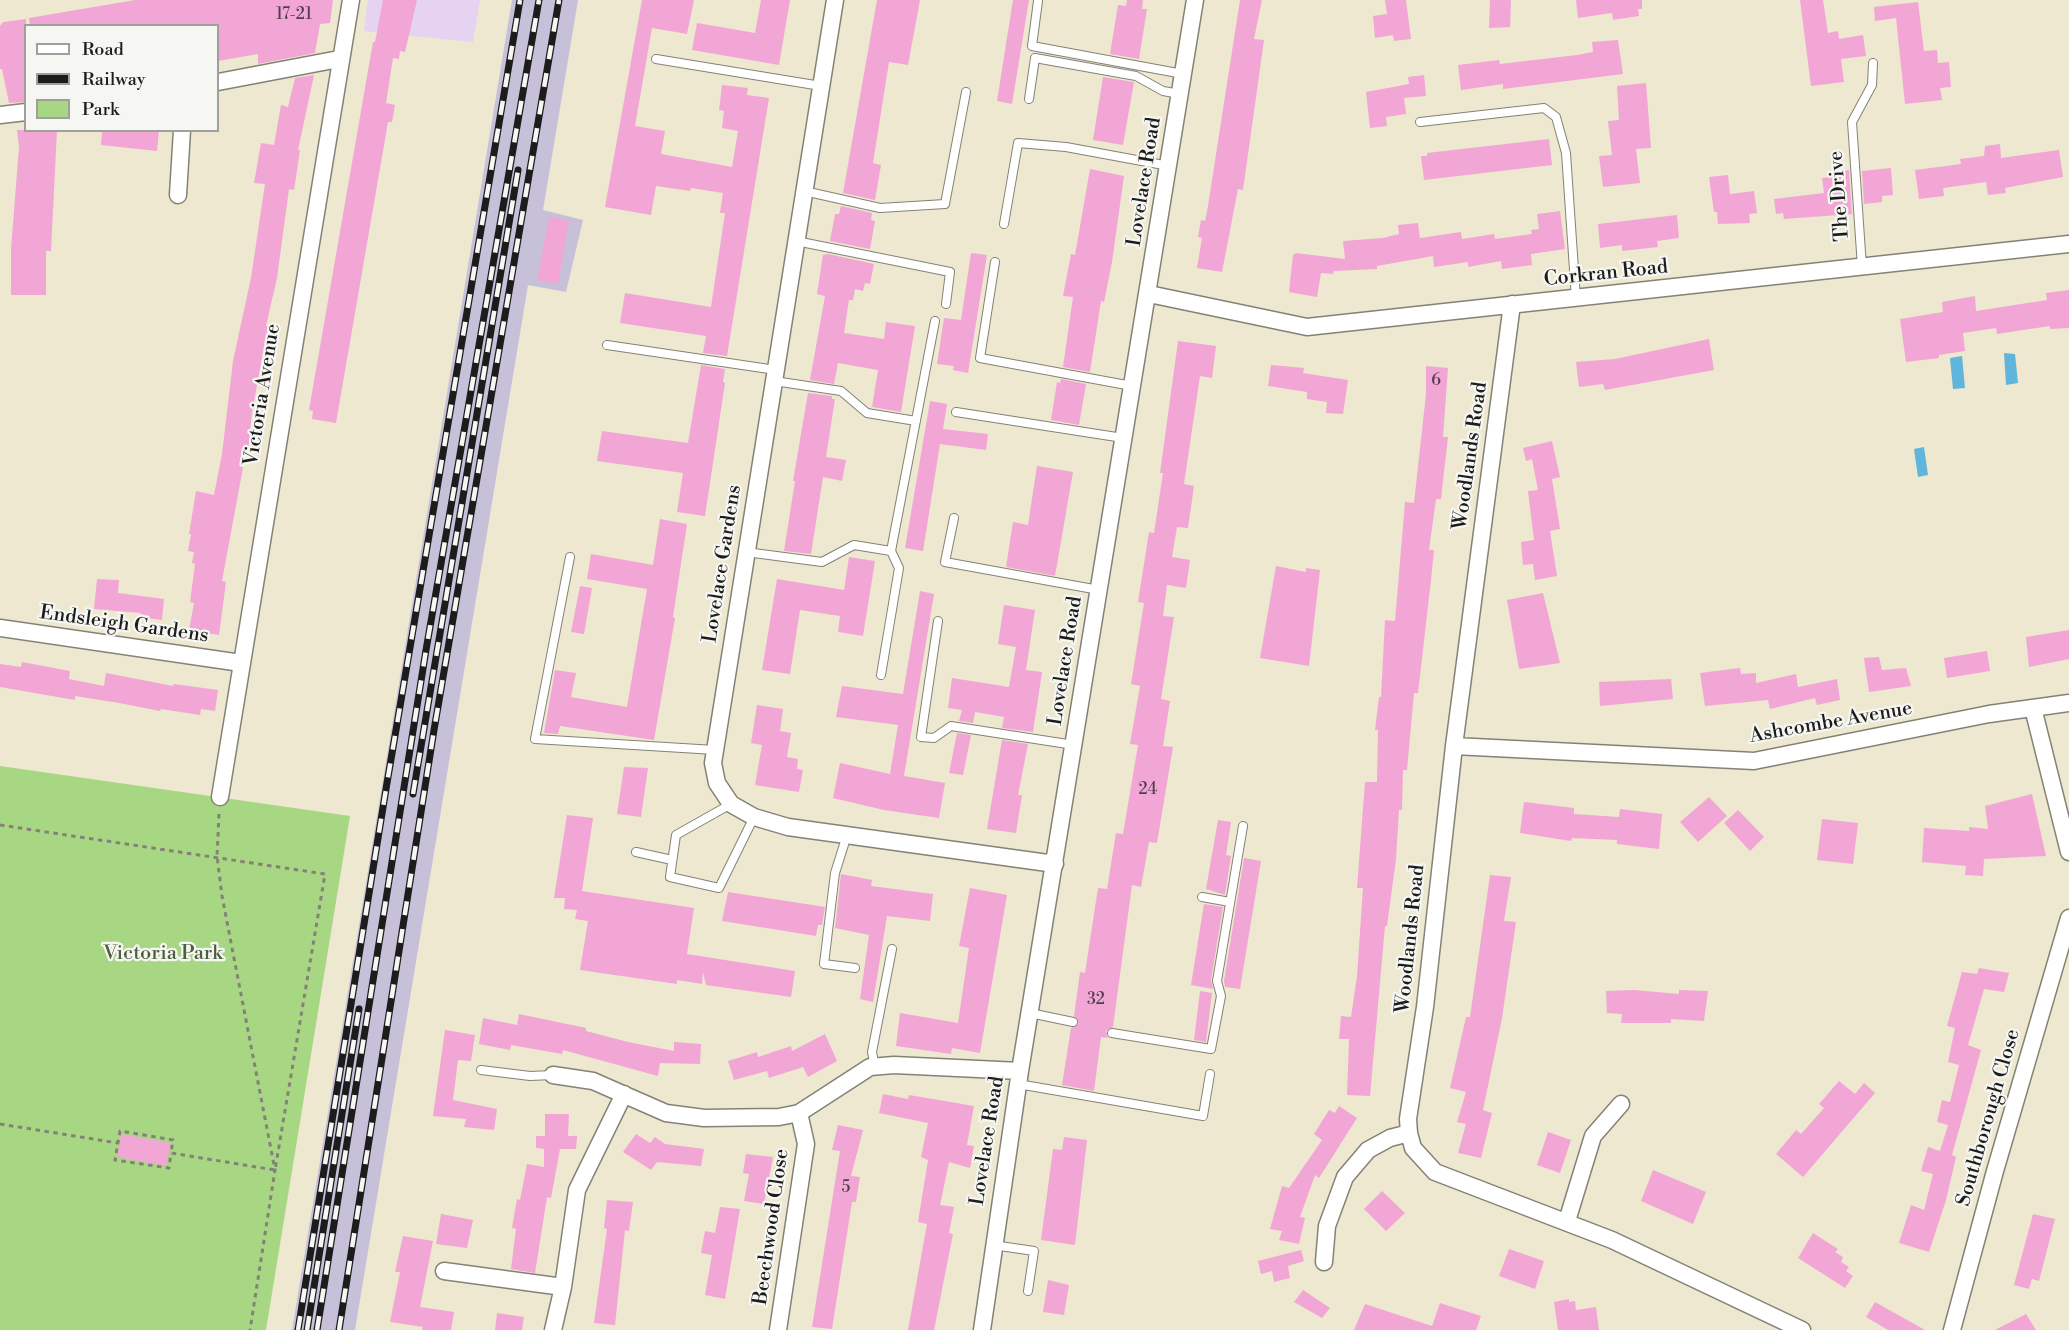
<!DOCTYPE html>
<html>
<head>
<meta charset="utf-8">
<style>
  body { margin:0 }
  #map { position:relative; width:2069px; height:1330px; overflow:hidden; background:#ede8cf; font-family:"Libre Bodoni",serif }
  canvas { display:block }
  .legend { position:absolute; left:24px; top:24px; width:195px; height:108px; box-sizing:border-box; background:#f6f6f2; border:2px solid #9f9f9c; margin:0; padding:8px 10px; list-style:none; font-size:18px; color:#1c1c1c }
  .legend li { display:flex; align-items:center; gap:12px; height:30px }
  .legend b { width:30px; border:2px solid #9f9f9c }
</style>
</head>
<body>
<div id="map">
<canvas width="2069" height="1330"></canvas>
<ul class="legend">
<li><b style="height:8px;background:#fff"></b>Road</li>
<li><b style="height:8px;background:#1c1c1c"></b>Railway</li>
<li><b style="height:16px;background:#a8d784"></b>Park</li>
</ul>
</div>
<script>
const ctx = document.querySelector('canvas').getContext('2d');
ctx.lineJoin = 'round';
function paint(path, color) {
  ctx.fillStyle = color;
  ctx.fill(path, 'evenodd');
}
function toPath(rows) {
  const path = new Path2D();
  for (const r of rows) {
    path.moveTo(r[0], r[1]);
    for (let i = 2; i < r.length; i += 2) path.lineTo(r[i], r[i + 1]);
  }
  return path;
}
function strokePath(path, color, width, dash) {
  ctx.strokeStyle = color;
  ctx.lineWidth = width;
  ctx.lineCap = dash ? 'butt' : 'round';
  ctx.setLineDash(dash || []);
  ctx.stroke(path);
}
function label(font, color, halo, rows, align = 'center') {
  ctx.font = font + ' "Libre Bodoni",serif';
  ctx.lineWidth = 4.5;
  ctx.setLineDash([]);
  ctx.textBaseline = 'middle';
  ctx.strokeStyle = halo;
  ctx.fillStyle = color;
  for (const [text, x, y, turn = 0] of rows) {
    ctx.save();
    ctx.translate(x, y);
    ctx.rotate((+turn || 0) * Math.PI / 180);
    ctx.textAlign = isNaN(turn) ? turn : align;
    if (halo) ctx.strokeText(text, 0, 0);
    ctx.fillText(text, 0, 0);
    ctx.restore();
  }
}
paint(toPath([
  [368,0,480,0,473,42,364,31]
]), '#e5d3f1');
paint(toPath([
  [512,0,578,0,543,210,583,220,566,292,528,285,355,1330,292,1330]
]), '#c7c0d9');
paint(toPath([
  [0,766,350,816,266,1330,0,1330]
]), '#a8d784');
paint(toPath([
  [2004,353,2015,354,2018,383,2006,385],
  [1962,356,1965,388,1953,389,1950,358],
  [1924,447,1928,475,1918,477,1914,449]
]), '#5fb5db');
paint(toPath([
  [135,0,333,0,330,23,320,24,315,53,258,64,258,54,218,61,218,26,30,26,29,18],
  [383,0,417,0,405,52,400,51,399,59,393,58,386,103,395,105,392,122,388,122,336,423,312,419,313,411,309,410,373,42,375,42],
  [642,0,694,0,687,34,652,28,635,126,665,131,661,154,732,167,738,131,722,128,724,111,719,110,722,85,748,88,747,95,769,98,727,356,703,353,706,336,620,323,625,293,711,307,725,213,720,213,723,193,691,188,690,191,656,186,651,215,605,207],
  [761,0,790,0,779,65,692,50,697,23,755,33],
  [877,0,920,0,908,65,889,62,873,163,881,165,875,200,843,193],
  [1013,0,1029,0,1012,104,997,101],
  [1127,0,1143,0,1142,9,1147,9,1139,59,1110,54,1118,5,1126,6],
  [1240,0,1262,0,1254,39,1264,40,1243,190,1238,189,1222,272,1197,268,1202,238,1198,237,1201,220,1205,221,1208,206],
  [1385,0,1406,0,1411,39,1394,41,1393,35,1375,38,1373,16,1387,14],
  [1490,0,1511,0,1510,27,1489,28],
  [1576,0,1642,0,1642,9,1638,9,1639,16,1613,20,1612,13,1578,18],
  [1800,0,1823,0,1828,33,1838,31,1839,39,1863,35,1866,56,1841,59,1844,82,1811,86],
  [1918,2,1924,51,1937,50,1938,63,1949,62,1951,87,1940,88,1942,100,1905,104,1896,18,1875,21,1874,7],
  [26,19,26,102,9,103,2,69,0,69,0,26,3,22],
  [1618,40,1623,74,1503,89,1503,84,1461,90,1458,65,1499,60,1500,64,1577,55,1593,52,1592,42],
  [314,75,298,150,300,150,294,190,289,189,277,278,266,326,268,326,252,412,248,452,246,451,222,581,226,582,219,635,189,630,194,603,190,602,195,564,192,563,194,552,188,551,191,534,189,534,196,491,214,495,222,454,233,361,251,278,265,184,254,183,261,143,274,145,281,105,288,107,295,78],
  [1424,75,1426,96,1404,98,1406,114,1386,117,1387,126,1370,128,1366,92,1409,84,1408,77],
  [1103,77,1134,82,1123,145,1093,140],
  [1646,83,1651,148,1636,149,1640,183,1603,187,1599,156,1612,155,1608,121,1619,120,1617,86],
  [17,130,57,130,51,251,46,251,46,295,11,295,11,249,19,147],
  [102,130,159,130,157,151,101,145],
  [1549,139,1552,165,1424,180,1421,156,1427,156,1427,153],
  [2000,144,2001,158,2059,150,2063,177,2005,188,2006,193,1988,195,1986,182,1943,188,1944,196,1919,199,1915,170,1961,164,1960,159,1984,156,1985,146],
  [1891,168,1893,195,1882,196,1882,202,1864,204,1862,171],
  [1090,169,1124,176,1112,262,1104,302,1101,301,1090,372,1063,367,1073,297,1063,296,1071,254,1075,255],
  [1849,170,1852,214,1784,219,1783,213,1776,214,1774,199,1824,193,1822,178,1831,177,1831,172],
  [1728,175,1730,194,1754,191,1757,213,1749,214,1750,223,1718,224,1717,212,1714,212,1709,177],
  [841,206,872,213,871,220,875,221,870,249,830,241,835,214,839,214],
  [1560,211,1565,249,1531,254,1532,265,1502,269,1501,261,1468,267,1468,262,1434,267,1433,256,1377,266,1377,269,1334,271,1333,274,1321,273,1317,297,1289,292,1293,255,1296,253,1345,259,1343,241,1383,238,1399,234,1398,225,1418,223,1420,238,1461,232,1462,239,1494,234,1495,239,1532,234,1531,230,1539,229,1537,214],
  [1677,215,1679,238,1657,241,1658,247,1622,251,1622,245,1600,248,1598,224],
  [549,217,569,220,558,284,537,280],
  [971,253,987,255,968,373,953,370,954,366,937,364,944,318,961,320],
  [828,254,874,264,870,284,865,283,863,291,855,289,853,300,849,300,844,333,884,339,886,322,915,326,901,412,872,407,878,370,838,363,834,384,810,380,825,296,817,294,823,255],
  [2069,290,2069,328,2050,329,2050,326,1997,334,1996,328,1963,333,1965,351,1939,355,1939,358,1906,362,1900,319,1943,312,1942,302,1975,296,1976,311,2047,300,2046,293],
  [1709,339,1714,370,1605,390,1603,384,1579,387,1576,362,1615,359],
  [1178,341,1216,346,1212,378,1200,376,1184,484,1194,486,1188,528,1177,527,1172,557,1190,560,1186,588,1167,585,1163,616,1174,617,1161,699,1170,701,1163,746,1173,747,1157,843,1149,842,1141,887,1132,885,1113,1027,1106,1031,1108,1038,1101,1037,1094,1091,1062,1085,1071,1028,1079,1023,1074,1016,1080,972,1085,973,1098,888,1107,889,1116,833,1123,834,1138,745,1130,744,1140,686,1131,684,1144,603,1138,602,1149,532,1154,533,1163,473,1160,473],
  [701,365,725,369,723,382,725,383,705,516,677,512,683,473,597,461,602,431,688,443],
  [1271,365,1304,368,1303,373,1348,380,1343,414,1326,413,1327,402,1307,399,1307,392,1268,386],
  [1426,366,1448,368,1443,437,1448,437,1441,499,1436,499,1429,550,1434,550,1431,580,1418,693,1414,693,1407,770,1403,770,1402,810,1399,810,1396,859,1387,926,1385,926,1370,1096,1347,1095,1349,1039,1339,1039,1341,1016,1351,1017,1357,976,1363,888,1357,888,1365,782,1377,782,1378,730,1375,730,1379,697,1381,697,1385,620,1395,621,1405,502,1414,503,1426,394],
  [1061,379,1086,384,1079,425,1051,420,1057,382,1060,383],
  [808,393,832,396,832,399,835,399,826,457,846,460,842,481,823,477,811,554,784,551,795,481,793,481],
  [930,401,947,404,943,429,988,434,986,450,940,444,923,551,905,548],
  [1552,441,1560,477,1552,479,1560,529,1550,531,1557,576,1535,580,1533,564,1523,565,1521,542,1534,540,1528,491,1538,490,1532,459,1526,461,1523,448],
  [1037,466,1073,472,1055,576,1006,567,1013,522,1028,525],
  [660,519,687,524,673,617,675,618,654,740,560,726,558,734,544,733,555,670,576,673,571,697,627,707,647,589,587,579,591,554,653,565],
  [849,557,875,561,863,636,838,632,840,616,800,610,790,674,762,670,777,579,844,590],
  [1276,566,1306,572,1306,568,1320,570,1309,666,1260,658],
  [97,579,119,580,118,593,164,599,162,620,140,617,141,613,94,609],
  [580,586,592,588,584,634,571,632],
  [920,591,934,594,904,776,945,783,939,818,884,810,833,798,840,763,890,774,898,725,836,717,842,686,903,694],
  [1543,593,1560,663,1519,669,1507,600],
  [1004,605,1035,610,1026,670,1042,672,1033,732,1002,728,1004,717,975,712,973,723,959,721,962,710,948,708,952,678,1009,687,1016,647,998,644],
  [2069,630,2069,659,2029,667,2026,637],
  [1987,651,1990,671,1947,678,1944,658],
  [1879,657,1882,670,1906,668,1911,686,1869,692,1864,658],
  [22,662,70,671,69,679,104,686,106,673,173,686,174,684,218,690,215,711,201,709,200,715,161,709,160,711,119,703,75,696,75,700,0,687,0,664,21,667],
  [1740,668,1741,674,1756,673,1756,683,1796,674,1798,687,1837,679,1840,700,1817,705,1815,698,1770,709,1768,700,1705,706,1700,673],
  [1671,679,1673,699,1600,706,1599,682],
  [757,705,783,709,780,731,791,733,787,757,798,759,797,769,803,770,799,792,755,785,762,745,751,743],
  [957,733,971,735,963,775,949,773],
  [1002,740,1028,744,1018,795,1022,795,1016,833,987,829],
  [624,767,648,768,641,817,617,814],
  [2032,794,2046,856,1984,859,1983,876,1965,875,1966,866,1922,862,1924,828,1969,831,1969,827,1988,829,1985,806],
  [1709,797,1727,816,1698,842,1680,822],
  [1524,802,1574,808,1574,814,1619,817,1620,809,1662,814,1659,849,1617,844,1617,840,1572,838,1571,841,1520,833],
  [1738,810,1764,837,1750,851,1724,823],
  [567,815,593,818,582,891,694,908,687,954,795,971,791,997,706,985,703,972,702,984,677,980,677,984,580,970,588,921,575,919,577,910,564,909,565,898,554,898],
  [1822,819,1858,823,1853,864,1817,860],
  [1218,820,1231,822,1226,855,1231,856,1225,895,1206,889],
  [1244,858,1261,861,1240,989,1225,987,1224,981],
  [841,874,872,880,871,886,933,894,930,921,887,916,873,1002,860,999,869,935,835,928],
  [1490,875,1511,877,1504,921,1516,922,1502,1018,1483,1110,1492,1113,1481,1158,1458,1153,1466,1124,1457,1122,1466,1092,1450,1088,1466,1017,1470,1017],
  [970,888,1007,895,980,1053,952,1048,951,1054,896,1046,900,1013,958,1023,969,948,959,946],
  [728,892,825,907,822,925,818,925,816,936,722,921],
  [1204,904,1223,907,1211,980,1213,989,1191,985],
  [1979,968,2009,973,2004,992,1984,989,1968,1045,1981,1050,1952,1155,1956,1157,1946,1200,1929,1252,1899,1243,1911,1205,1924,1210,1933,1174,1921,1171,1928,1147,1940,1151,1948,1125,1937,1122,1942,1100,1950,1102,1959,1065,1948,1062,1955,1028,1947,1026,1962,972,1977,974],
  [1634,990,1679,994,1679,990,1708,991,1704,1021,1671,1019,1671,1023,1621,1023,1622,1014,1607,1013,1606,991],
  [1200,991,1212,993,1206,1042,1194,1040],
  [519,1014,586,1028,586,1031,628,1042,674,1051,674,1042,701,1044,700,1064,660,1063,658,1076,563,1050,562,1054,511,1045,510,1050,479,1044,483,1018,517,1025],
  [445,1030,475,1035,471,1061,458,1060,453,1100,497,1109,494,1130,464,1127,466,1119,433,1116],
  [825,1034,837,1061,808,1077,803,1067,769,1078,767,1071,734,1080,728,1061,757,1052,758,1057,791,1046,792,1051],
  [1839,1081,1855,1094,1864,1083,1875,1093,1803,1177,1776,1154,1796,1130,1801,1134,1824,1108,1819,1104],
  [883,1094,908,1099,909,1095,974,1106,967,1145,974,1146,970,1168,949,1162,940,1205,954,1207,949,1233,953,1234,934,1330,908,1330,927,1224,918,1222,928,1160,921,1157,928,1123,879,1113],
  [1339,1106,1357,1118,1319,1178,1315,1175,1300,1217,1305,1218,1299,1244,1279,1240,1282,1231,1270,1229,1282,1186,1289,1188,1322,1140,1314,1134,1329,1110,1335,1113],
  [545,1114,569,1114,568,1136,577,1136,576,1149,560,1149,551,1198,547,1197,535,1273,511,1269,516,1229,512,1228,517,1199,520,1200,527,1164,544,1167,544,1149,536,1148,536,1136,545,1136],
  [838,1125,863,1130,851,1176,860,1177,856,1202,852,1202,832,1329,812,1327,840,1151,832,1150],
  [1548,1132,1571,1140,1560,1173,1537,1165],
  [121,1134,171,1143,166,1166,117,1157],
  [636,1134,650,1143,655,1137,665,1144,704,1149,701,1166,657,1162,651,1170,623,1152],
  [1064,1137,1087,1140,1075,1245,1041,1240,1053,1149,1062,1150],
  [746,1154,773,1157,764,1204,744,1201,749,1174,743,1173],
  [1653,1170,1706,1192,1693,1224,1641,1201],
  [1382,1191,1405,1213,1386,1231,1364,1209],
  [607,1200,633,1202,629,1231,625,1230,615,1325,594,1323,607,1229,604,1228],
  [720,1207,740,1209,725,1299,705,1295,712,1255,701,1253,705,1231,715,1233],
  [441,1214,473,1220,467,1248,436,1244],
  [2033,1214,2055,1219,2039,1281,2032,1279,2029,1289,2014,1285],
  [1813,1233,1838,1249,1835,1252,1843,1257,1841,1262,1849,1267,1846,1271,1853,1276,1845,1288,1798,1258],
  [403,1236,433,1241,420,1307,454,1312,451,1330,422,1330,423,1327,390,1322,400,1272,395,1272],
  [1509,1249,1544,1261,1535,1289,1499,1276],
  [1301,1250,1304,1261,1288,1266,1290,1278,1274,1282,1272,1271,1261,1274,1258,1261],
  [1048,1280,1069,1285,1064,1315,1043,1312],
  [1303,1290,1330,1308,1322,1318,1294,1302],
  [1569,1299,1569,1302,1575,1301,1576,1310,1596,1307,1599,1330,1558,1330,1554,1302],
  [1875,1302,1925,1330,1888,1330,1866,1317],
  [1440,1303,1481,1316,1476,1330,1354,1330,1365,1304,1432,1326],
  [497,1313,524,1317,522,1330,495,1330],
  [2026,1314,2036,1330,1995,1330]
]), '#f2a6d6');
const lane = toPath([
  [1038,1,1032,46,1183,74],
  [656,59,821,86],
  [1029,99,1035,58,1136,76,1163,91,1180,94],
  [1420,122,1544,108,1556,117,1566,153,1576,299],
  [804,191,880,208,945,204,966,92],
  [1004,224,1018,143,1066,147,1169,166],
  [796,241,950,272,946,304],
  [995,262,980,358,1132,386],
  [1862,267,1852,122,1872,85,1873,63],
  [607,345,776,370],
  [774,381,841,391,867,413,916,421],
  [956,412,1123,438],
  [954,518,945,562,1099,590],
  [746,552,822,562,854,545,891,551,935,321],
  [570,557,535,739,715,750],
  [938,621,921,737,934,738,951,726,1074,745],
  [881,675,899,568,891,551],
  [731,804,676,835,670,877,719,888,754,817],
  [847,835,835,873,824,964,855,968],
  [636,852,672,860],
  [1202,897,1230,902],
  [1030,1013,1073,1022],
  [1112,1033,1211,1049,1221,996,1217,981,1243,826],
  [875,1067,872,1052,892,949],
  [481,1070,530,1076,553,1075],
  [1018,1084,1203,1116,1210,1074],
  [993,1245,1034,1251,1028,1291]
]);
const street = toPath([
  [835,0,713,763,717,783,731,804,754,817,788,827,1055,864],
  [218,82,339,59],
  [0,115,26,112],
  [178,195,182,130],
  [1149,294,1307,327,2069,244],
  [1512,304,1454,746,1425,1007,1408,1119,1409,1133,1413,1148,1435,1172,1612,1240,1802,1330],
  [0,628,241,663],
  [2033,708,2069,852],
  [1454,746,1754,761,1989,714,2069,703],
  [220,797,351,0],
  [553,1075,593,1081,666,1113,704,1118,779,1117,799,1113],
  [1567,1221,1593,1136,1621,1104],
  [1324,1262,1327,1226,1345,1177,1368,1150,1390,1138,1409,1133],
  [444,1271,563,1287],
  [553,1330,563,1287,577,1190,624,1094],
  [778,1330,806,1144,799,1113,870,1067,894,1065,1020,1071],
  [982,1330,1020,1071,1195,0],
  [1952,1330,1995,1171,2069,918]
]);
strokePath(lane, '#848276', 10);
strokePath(street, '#848276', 19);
strokePath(toPath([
  [219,814,217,856,222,896,275,1170,250,1330],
  [0,825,325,874,275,1170,171,1153,173,1140,120,1131,115,1160,169,1168,171,1153],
  [0,1124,118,1143]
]), '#848276', 3, [4.5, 4.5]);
strokePath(lane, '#fff', 8);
strokePath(street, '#fff', 16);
const rail = toPath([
  [413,794,518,170],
  [298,1330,387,783,520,0],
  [307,1330,359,1009],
  [317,1330,426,650,539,0],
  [339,1330,434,730,559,0]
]);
strokePath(rail, '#1c1c1c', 7);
strokePath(rail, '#f6f6f2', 4.5, [14]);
label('16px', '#523e4a', null, [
  ["17-21",294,15],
  ["6",1436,381],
  ["24",1148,790],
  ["32",1096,1000],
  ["5",846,1188]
]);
label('20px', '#1c1c1c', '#f6f6f2', [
  ["Lovelace Road",1145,182,-81],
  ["The Drive",1840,196,-94],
  ["Corkran Road",1606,274,-6],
  ["Victoria Avenue",263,395,-81],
  ["Woodlands Road",1471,456,-82],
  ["Lovelace Gardens",723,564,-81],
  ["Endsleigh Gardens",124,625,8],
  ["Lovelace Road",1066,661,-81],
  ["Ashcombe Avenue",1831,723,-10],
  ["Woodlands Road",1411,939,-84],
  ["Southborough Close",1989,1118,-74],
  ["Lovelace Road",988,1141,-81],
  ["Beechwood Close",772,1227,-82]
]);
label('20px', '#4d5d40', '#f6f6f2', [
  ["Victoria Park",163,954]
]);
</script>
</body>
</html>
